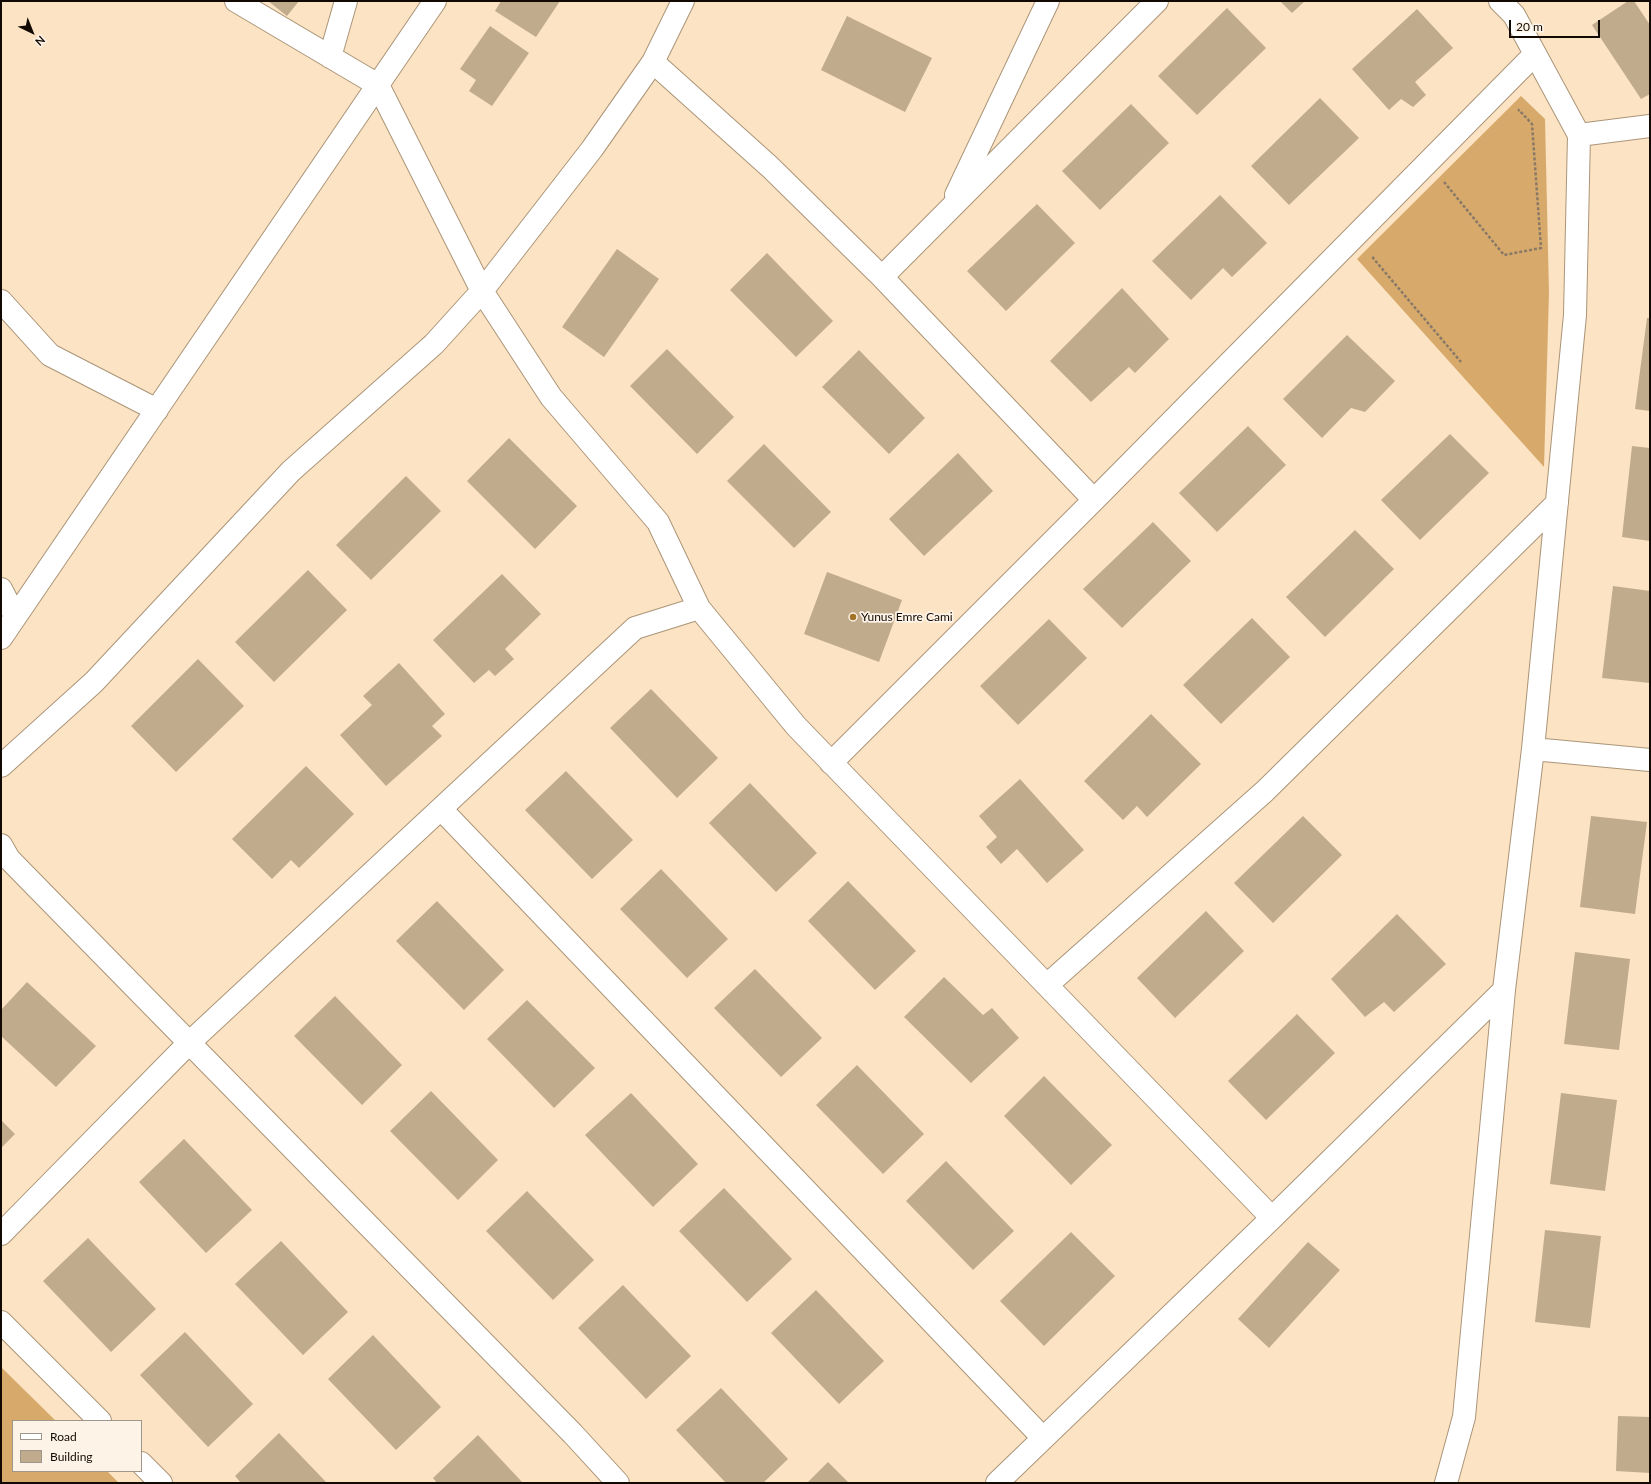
<!DOCTYPE html>
<html>
<head>
<meta charset="utf-8">
<style>
  body { margin:0 }
  #map { position:relative; width:1651px; height:1484px; overflow:hidden; background:#fbe3c4; font-family:Lato,sans-serif }
  canvas { display:block }
  .frame { position:absolute; inset:0; border:2px solid #120a02; pointer-events:none }
  .legend { position:absolute; left:12px; top:1420px; width:130px; height:52px; box-sizing:border-box; background:#fdf3e7; border:1px solid #9f968b; margin:0; padding:5px 7px; list-style:none; font-size:12px; color:#120a02 }
  .legend li { display:flex; align-items:center; gap:8px; height:20px }
  .legend b { width:20px; border:1px solid #9f968b }
  .north { position:absolute; left:12px; top:12px; width:40px; height:40px; -webkit-text-stroke:3px #fdf3e7; paint-order:stroke; rotate:137deg; font-size:11px; font-weight:700; line-height:16px; text-align:center; color:#120a02 }
  .north::after { content:''; display:block; margin:auto; width:14px; height:18px; background:#120a02; clip-path:polygon(50% 0,100% 100%,50% 72%,0 100%) }
  .scale { position:absolute; left:1509px; top:20px; width:91px; height:18px; box-sizing:border-box; border:2px solid #120a02; border-top:0; padding-left:5px; font-size:12px; line-height:14px; white-space:nowrap; color:#120a02; -webkit-text-stroke:3px #fdf3e7; paint-order:stroke }
</style>
</head>
<body>
<div id="map">
<canvas width="1651" height="1484"></canvas>
<div class="frame"></div>
<ul class="legend">
<li><b style="height:5px;background:#fff"></b>Road</li>
<li><b style="height:11px;background:#c1ab8d"></b>Building</li>
</ul>
<div class="north">N</div>
<div class="scale">20 m</div>
</div>
<script>
const ctx = document.querySelector('canvas').getContext('2d');
ctx.lineJoin = 'round';
function paint(path, color) {
  ctx.fillStyle = color;
  ctx.fill(path, 'evenodd');
}
function toPath(rows) {
  const path = new Path2D();
  for (const r of rows) {
    path.moveTo(r[0], r[1]);
    for (let i = 2; i < r.length; i += 2) path.lineTo(r[i], r[i + 1]);
  }
  return path;
}
function strokePath(path, color, width, dash) {
  ctx.strokeStyle = color;
  ctx.lineWidth = width;
  ctx.lineCap = dash ? 'butt' : 'round';
  ctx.setLineDash(dash || []);
  ctx.stroke(path);
}
function label(font, color, halo, rows, align = 'center') {
  ctx.font = font + ' Lato,sans-serif';
  ctx.lineWidth = 3.5;
  ctx.setLineDash([]);
  ctx.textBaseline = 'middle';
  ctx.strokeStyle = halo;
  ctx.fillStyle = color;
  for (const [text, x, y, turn = 0] of rows) {
    ctx.save();
    ctx.translate(x, y);
    ctx.rotate((+turn || 0) * Math.PI / 180);
    ctx.textAlign = isNaN(turn) ? turn : align;
    if (halo) ctx.strokeText(text, 0, 0);
    ctx.fillText(text, 0, 0);
    ctx.restore();
  }
}
paint(toPath([
  [1521,96,1545,119,1549,293,1544,467,1357,259],
  [1,1367,56,1421,13,1421,13,1471,107,1471,119,1483,1,1483]
]), '#d7aa6c');
paint(toPath([
  [268,1,299,1,287,16],
  [501,1,560,1,536,37,495,11],
  [1280,1,1305,1,1292,13],
  [1628,1,1634,1,1650,25,1650,94,1641,99,1592,25],
  [1227,8,1266,48,1197,115,1158,76],
  [1417,9,1453,48,1415,82,1426,95,1413,107,1401,99,1389,110,1352,69],
  [847,16,932,58,905,112,821,70],
  [490,26,529,53,492,106,469,91,476,80,460,69],
  [1320,98,1359,138,1289,205,1251,166],
  [1131,104,1169,143,1100,210,1062,171],
  [1220,195,1267,243,1232,277,1223,268,1191,300,1152,261],
  [1037,204,1075,243,1006,311,967,271],
  [617,249,659,279,604,357,562,327],
  [767,253,833,321,796,357,730,290],
  [1122,288,1169,339,1135,373,1129,367,1091,402,1050,361],
  [1647,318,1650,318,1650,411,1635,409],
  [1347,335,1395,381,1365,412,1351,408,1322,438,1283,399],
  [667,349,734,417,697,454,630,386],
  [859,350,925,418,889,454,822,387],
  [1248,426,1286,465,1217,532,1179,493],
  [1450,434,1489,473,1420,540,1381,500],
  [509,438,577,506,535,549,467,481],
  [764,444,831,512,794,548,727,481],
  [1632,446,1650,448,1650,541,1622,537],
  [958,453,993,491,924,556,889,519],
  [406,476,441,511,371,580,336,545],
  [1153,522,1191,561,1122,628,1083,589],
  [1355,530,1394,569,1325,637,1286,597],
  [308,570,347,610,274,682,235,642],
  [827,572,902,600,879,662,804,634],
  [502,574,541,614,505,649,514,659,495,676,489,670,474,683,433,640],
  [1613,586,1650,591,1650,683,1602,678],
  [1252,618,1290,657,1221,724,1183,685],
  [1049,619,1087,658,1018,725,980,686],
  [198,659,244,706,176,772,131,726],
  [399,663,445,714,432,726,442,736,386,786,340,735,372,705,363,696],
  [651,689,718,758,677,798,610,728],
  [1151,714,1201,764,1147,817,1137,806,1123,820,1084,781],
  [306,766,354,814,299,868,291,860,272,879,232,839],
  [566,771,633,840,592,879,525,810],
  [1020,779,1084,850,1047,883,1017,849,1001,864,986,847,997,837,979,816],
  [750,783,817,853,776,892,709,823],
  [1303,816,1342,855,1273,923,1234,883],
  [1591,816,1647,822,1635,914,1580,907],
  [661,869,728,939,687,978,620,909],
  [848,881,916,951,875,990,808,921],
  [437,901,504,970,464,1010,396,941],
  [1206,911,1244,951,1175,1018,1137,978],
  [1397,914,1446,964,1394,1012,1384,1002,1365,1017,1331,979],
  [1575,952,1630,959,1619,1050,1564,1044],
  [755,969,822,1038,781,1077,714,1008],
  [944,977,983,1015,992,1008,1019,1038,971,1083,904,1017],
  [27,982,96,1046,56,1087,1,1036,1,1010],
  [335,996,402,1065,362,1105,294,1036],
  [527,1000,595,1068,554,1108,487,1039],
  [1297,1014,1335,1053,1266,1120,1228,1081],
  [857,1065,924,1134,883,1174,816,1105],
  [1044,1076,1112,1145,1071,1185,1004,1116],
  [431,1091,498,1160,458,1200,390,1131],
  [631,1093,698,1164,653,1207,585,1135],
  [1561,1093,1617,1100,1605,1191,1550,1184],
  [1,1120,15,1134,1,1148],
  [184,1139,252,1210,206,1253,139,1182],
  [946,1161,1014,1231,973,1270,906,1201],
  [724,1188,792,1259,747,1302,679,1231],
  [527,1191,594,1260,553,1300,486,1231],
  [1545,1230,1601,1236,1590,1328,1535,1322],
  [1071,1232,1115,1276,1044,1346,1000,1301],
  [88,1238,156,1309,111,1352,43,1281],
  [281,1241,348,1312,303,1355,235,1284],
  [1308,1242,1340,1270,1269,1348,1238,1319],
  [623,1285,691,1356,646,1399,578,1328],
  [816,1290,884,1361,839,1404,771,1333],
  [185,1332,253,1404,208,1447,140,1375],
  [373,1335,441,1407,396,1450,328,1379],
  [721,1388,788,1459,763,1483,726,1483,676,1430],
  [1618,1416,1650,1417,1650,1473,1616,1471],
  [279,1433,327,1483,241,1483,235,1476],
  [478,1435,523,1483,437,1483,433,1478],
  [828,1462,849,1483,807,1483]
]), '#c1ab8d');
const minor = toPath([
  [236,1,378,85,482,291,551,397,658,522,699,608,796,726,1272,1218],
  [330,57,346,1],
  [653,62,770,167,882,277,1094,500],
  [1579,135,1650,126],
  [956,195,1048,1],
  [882,277,1157,1],
  [1,589,15,616],
  [1533,749,1650,760],
  [831,763,1094,500,1535,54],
  [1,766,94,682,291,471,434,344,482,291,592,149,653,62,683,1],
  [441,809,1043,1438],
  [1047,985,1265,791,1557,503],
  [1,1234,189,1043,635,628,699,608],
  [1,1322,100,1421],
  [141,1463,161,1483],
  [997,1483,1272,1218,1504,990],
  [1446,1483,1464,1417,1504,990,1533,749,1575,315,1579,135,1514,15,1500,1]
]);
const tertiary = toPath([
  [1,301,50,355,157,410],
  [1,638,435,1],
  [1,845,9,859,573,1434,618,1483]
]);
strokePath(minor, '#ab9578', 24);
strokePath(tertiary, '#ab9578', 24);
strokePath(toPath([
  [1444,182,1504,255,1541,248,1532,124,1519,110,1518,111],
  [1374,257,1373,258,1461,362]
]), '#8a7966', 2.5, [3, 2]);
strokePath(minor, '#fff', 22);
strokePath(tertiary, '#fff', 22);
for (const [x, y, r, color] of [
  [853,617,4,"#a37327"]
]) {
  const dot = new Path2D();
  dot.arc(x, y, r, 0, 2 * Math.PI);
  ctx.fillStyle = color;
  ctx.fill(dot);
  strokePath(dot, '#fdf3e7', 1.5);
}
label('12px', '#120a02', '#fdf3e7', [
  ["Yunus Emre Cami",861,617]
], 'left');
</script>
</body>
</html>
